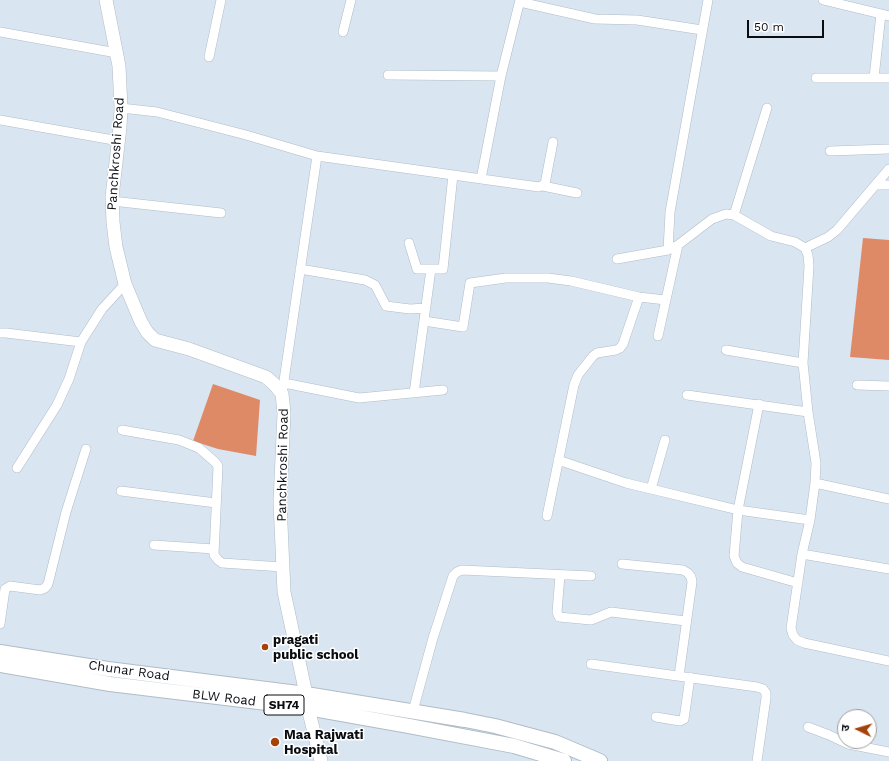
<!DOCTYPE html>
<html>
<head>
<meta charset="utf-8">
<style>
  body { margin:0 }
  #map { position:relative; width:889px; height:761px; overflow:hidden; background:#d9e5f1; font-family:"Work Sans","Noto Sans Devanagari",sans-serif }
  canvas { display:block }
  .north { position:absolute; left:837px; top:709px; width:40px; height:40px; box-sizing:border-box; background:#fff; border:1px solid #9d9ea0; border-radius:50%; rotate:275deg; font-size:11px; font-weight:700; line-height:16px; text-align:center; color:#090d11 }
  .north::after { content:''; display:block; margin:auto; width:14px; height:18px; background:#a5420a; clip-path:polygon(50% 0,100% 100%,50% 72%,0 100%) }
  .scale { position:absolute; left:747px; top:20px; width:77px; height:18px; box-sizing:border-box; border:2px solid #090d11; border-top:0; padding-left:5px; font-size:12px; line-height:14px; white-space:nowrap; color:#090d11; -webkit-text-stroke:3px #fff; paint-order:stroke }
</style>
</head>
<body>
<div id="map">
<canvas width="889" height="761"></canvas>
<div class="north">उ</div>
<div class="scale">50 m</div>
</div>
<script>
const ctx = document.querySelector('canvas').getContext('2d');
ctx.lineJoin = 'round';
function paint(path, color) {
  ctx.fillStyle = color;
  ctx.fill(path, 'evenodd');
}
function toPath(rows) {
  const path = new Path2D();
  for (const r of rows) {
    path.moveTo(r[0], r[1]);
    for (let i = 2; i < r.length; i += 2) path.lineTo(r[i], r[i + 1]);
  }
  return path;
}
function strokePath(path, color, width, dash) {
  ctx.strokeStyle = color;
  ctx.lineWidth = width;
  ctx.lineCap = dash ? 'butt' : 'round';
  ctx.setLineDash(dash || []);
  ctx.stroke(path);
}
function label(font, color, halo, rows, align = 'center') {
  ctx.font = font + ' "Work Sans",sans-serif';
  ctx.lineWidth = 3;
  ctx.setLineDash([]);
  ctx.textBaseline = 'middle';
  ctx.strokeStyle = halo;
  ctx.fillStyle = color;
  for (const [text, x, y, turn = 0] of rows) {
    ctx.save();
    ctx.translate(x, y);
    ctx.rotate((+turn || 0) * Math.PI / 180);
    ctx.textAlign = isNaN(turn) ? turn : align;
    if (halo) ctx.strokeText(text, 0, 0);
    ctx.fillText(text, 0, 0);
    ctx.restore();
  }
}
paint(toPath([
  [863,238,889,240,889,360,850,357],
  [213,384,260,400,256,456,218,449,193,441]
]), '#df8a66');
const street = toPath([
  [823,0,889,16],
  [520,2,595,19,637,20,702,30],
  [0,32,117,53],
  [343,32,351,0],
  [209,57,221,0],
  [388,75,501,76],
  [816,78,889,78],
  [874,78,881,14],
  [121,108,157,112,246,135,317,156,539,187,545,184,553,142],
  [0,120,119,141],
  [830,151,889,149],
  [481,179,501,76,520,0],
  [877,185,889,185],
  [543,186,577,193],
  [112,201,221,213],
  [734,215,767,108],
  [409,243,417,269,443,269,453,175],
  [805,248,828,237,837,230,889,169],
  [668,250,670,212,708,0],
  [617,259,668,250,678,245,712,219,726,214,734,215,771,236,795,242,805,248,808,255,809,266,803,363,808,412,816,463,815,483,810,520,802,554,791,628,793,635,797,640,804,643,889,661],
  [300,269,365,280,375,285,386,306,410,309,426,308],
  [424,321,463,327,470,283,506,278,548,278,571,281,639,297,666,300],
  [0,333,6,333,81,342],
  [658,336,678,245],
  [726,350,803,363],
  [284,383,359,398,443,390],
  [857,385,889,386],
  [414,393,431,269],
  [282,394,317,156],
  [687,395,808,412],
  [759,404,738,510,734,556,737,563,742,567,798,583],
  [122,430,179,440,199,448,215,462,218,466,214,555,218,560,222,563,283,567],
  [558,460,626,483,651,489,738,510,810,520],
  [17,468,57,405,69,379,81,342,102,309,125,284],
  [815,483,889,499],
  [651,489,665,440],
  [121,491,216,503],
  [547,516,574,385,578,375,593,356,597,353,616,350,620,348,623,344,639,297],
  [154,545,214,549],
  [802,554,889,569],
  [622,564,683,570,688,573,691,577,692,582,679,676],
  [560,575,557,612,559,617,591,620,611,612,686,621],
  [0,624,5,589,10,586,40,590,45,588,48,584,66,512,86,449],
  [591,664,757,687,763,689,766,693,766,698,757,761],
  [413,711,433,638,453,576,457,572,462,570,591,576],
  [656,717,680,721,684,719,690,677],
  [808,727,829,735,848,744,889,752]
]);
const secondary = toPath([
  [106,0,119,66,121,108,120,127,112,197,113,222,116,247,125,284,141,322,147,332,155,340,189,349,266,377,274,384,282,394,284,413,280,502,284,592,306,694,308,708,321,761]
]);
const primary = toPath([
  [0,652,108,669,306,694,465,720,495,726,555,742,600,761],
  [0,665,110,684,308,708,409,726,514,746,564,761]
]);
strokePath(street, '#b0bcc7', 10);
strokePath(secondary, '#b0bcc7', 14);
strokePath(primary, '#b0bcc7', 16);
strokePath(street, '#fff', 9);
strokePath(secondary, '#fff', 13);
strokePath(primary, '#fff', 14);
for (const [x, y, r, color] of [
  [265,647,4,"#a5420a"],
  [275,742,5,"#a5420a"]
]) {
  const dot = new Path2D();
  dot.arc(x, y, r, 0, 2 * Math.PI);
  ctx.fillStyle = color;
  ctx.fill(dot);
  strokePath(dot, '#fff', 1.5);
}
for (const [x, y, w] of [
  [284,705,40]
]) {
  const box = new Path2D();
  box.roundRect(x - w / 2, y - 10, w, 20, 3);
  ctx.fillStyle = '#fff';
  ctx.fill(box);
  strokePath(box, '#090d11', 1);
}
label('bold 12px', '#090d11', null, [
  ["SH74",284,705]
]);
label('13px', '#090d11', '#fff', [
  ["Panchkroshi Road",116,154,-86],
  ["Panchkroshi Road",283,465,-89],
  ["Chunar Road",129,671,8],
  ["BLW Road",224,698,7]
]);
label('bold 13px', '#090d11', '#fff', [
  ["pragati",273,640],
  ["public school",273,655],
  ["Maa Rajwati",284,735],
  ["Hospital",284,750]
], 'left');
</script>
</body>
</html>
